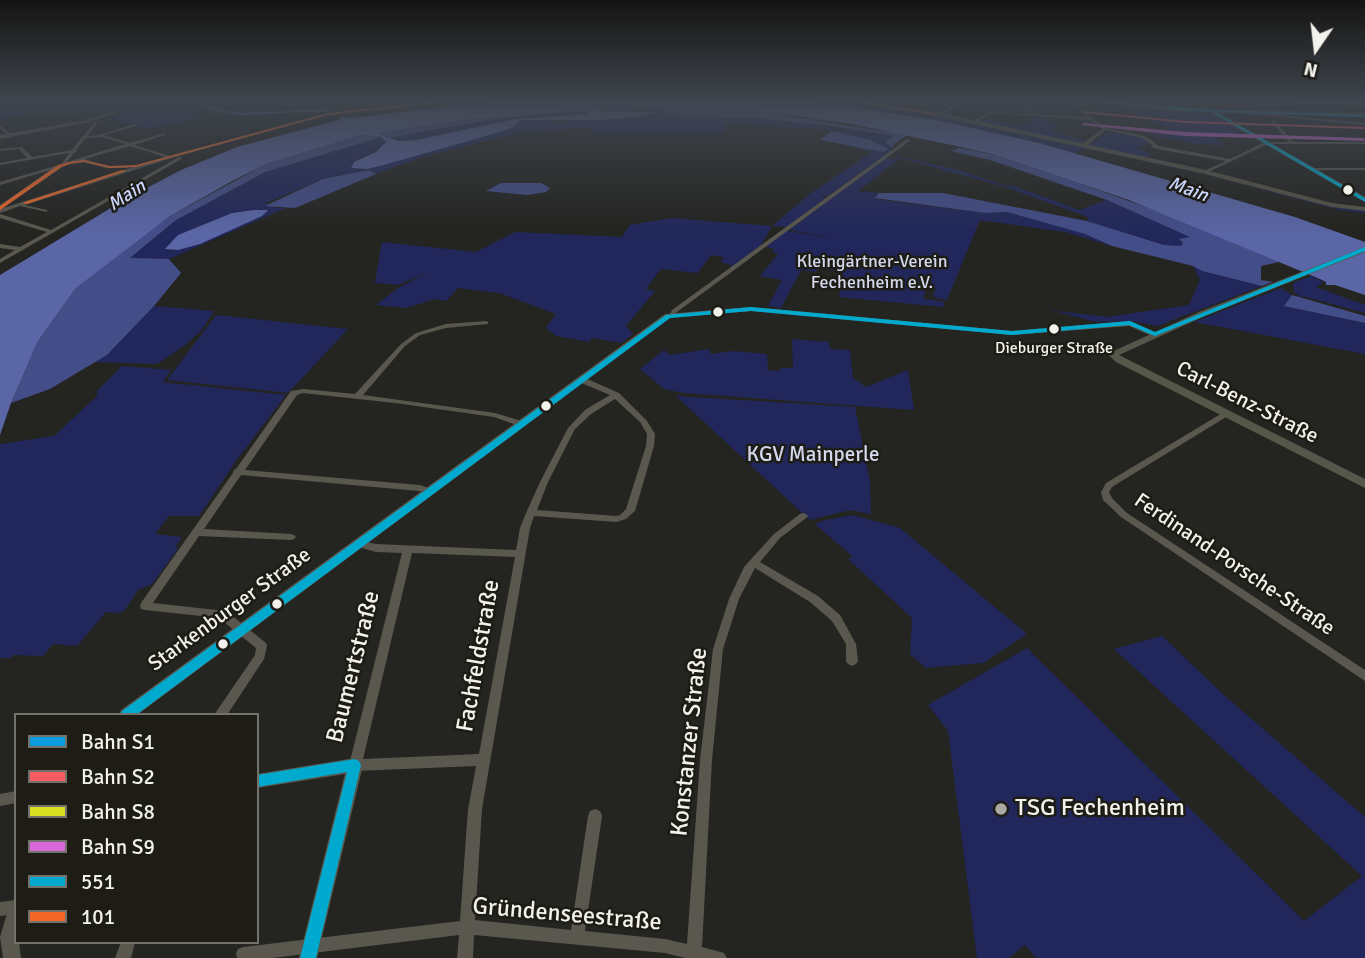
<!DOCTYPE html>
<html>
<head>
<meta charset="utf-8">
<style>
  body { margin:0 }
  #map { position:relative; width:1365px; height:958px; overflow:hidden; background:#242420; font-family:Signika,sans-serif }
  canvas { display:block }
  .legend { position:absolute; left:14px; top:713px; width:245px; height:231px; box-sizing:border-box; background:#1d1c15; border:2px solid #72716b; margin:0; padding:9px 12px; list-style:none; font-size:21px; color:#f2f1ec }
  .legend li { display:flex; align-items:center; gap:14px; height:35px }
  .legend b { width:35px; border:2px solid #72716b }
  .north { position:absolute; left:1281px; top:14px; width:70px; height:70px; -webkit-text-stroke:5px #1d1c15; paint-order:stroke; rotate:194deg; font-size:19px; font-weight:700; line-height:28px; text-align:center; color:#f2f1ec }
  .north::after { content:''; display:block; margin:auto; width:24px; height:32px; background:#f2f1ec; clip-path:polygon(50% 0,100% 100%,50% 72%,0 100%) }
</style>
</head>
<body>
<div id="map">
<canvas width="1365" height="958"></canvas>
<ul class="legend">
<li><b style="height:9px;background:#0d9cde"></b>Bahn S1</li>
<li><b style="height:9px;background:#f95d62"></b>Bahn S2</li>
<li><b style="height:9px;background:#d7df23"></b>Bahn S8</li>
<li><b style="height:9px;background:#db68d9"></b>Bahn S9</li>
<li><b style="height:9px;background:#00a9ce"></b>551</li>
<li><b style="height:9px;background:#f36827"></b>101</li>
</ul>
<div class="north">N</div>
</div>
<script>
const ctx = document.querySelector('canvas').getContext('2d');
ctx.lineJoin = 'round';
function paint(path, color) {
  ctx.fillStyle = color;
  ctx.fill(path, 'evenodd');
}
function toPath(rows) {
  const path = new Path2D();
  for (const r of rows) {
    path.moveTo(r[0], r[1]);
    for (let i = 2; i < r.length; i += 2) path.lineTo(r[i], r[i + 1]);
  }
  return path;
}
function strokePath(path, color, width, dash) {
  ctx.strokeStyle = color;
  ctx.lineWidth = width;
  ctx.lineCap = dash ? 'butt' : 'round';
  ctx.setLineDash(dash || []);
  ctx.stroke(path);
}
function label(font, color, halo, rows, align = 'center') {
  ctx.font = font + ' Signika,sans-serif';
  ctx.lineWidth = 5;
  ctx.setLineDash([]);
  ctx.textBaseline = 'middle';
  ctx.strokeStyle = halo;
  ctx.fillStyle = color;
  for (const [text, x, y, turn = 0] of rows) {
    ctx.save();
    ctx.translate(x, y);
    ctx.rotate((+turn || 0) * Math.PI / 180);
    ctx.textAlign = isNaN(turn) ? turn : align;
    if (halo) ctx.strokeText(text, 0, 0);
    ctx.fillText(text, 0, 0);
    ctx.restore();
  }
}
paint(toPath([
  [0,100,62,100,39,107,48,108,0,119,0,111,6,109,0,109],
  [799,100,834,100,935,115,1210,174,1334,207,1365,209,1365,213,1336,209,1208,175,1084,148,1074,154,1040,143,931,120],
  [152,103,156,103,202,117,148,129,111,118],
  [1113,105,1215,115,1244,132,1238,132,1235,137,1214,138,1224,144,1222,145,1187,143,1182,140,1156,137,1148,131,1171,131,1152,120,1155,117,1141,116],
  [657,109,663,110,667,115,766,119,896,136,886,142,893,148,888,153,828,196,819,194,826,198,786,227,772,226,761,245,733,266,721,262,723,257,711,255,698,273,661,269,646,289,655,291,626,326,633,334,621,343,592,338,589,342,556,336,546,328,556,314,499,293,458,288,446,301,435,299,406,308,376,305,398,288,426,273,398,285,375,283,382,242,476,252,515,232,622,237,630,225,671,218,772,226,811,193,872,152,839,144,883,152,887,150,831,130,726,123,723,132,592,132,590,128,524,131,423,157,376,174,369,170,323,179,266,203,275,208,286,208,169,259,129,259,176,220,198,207,265,172,302,159,381,137,386,142,382,147,354,162,441,147,489,135,512,128,521,120,566,121,638,117,652,115,647,110,609,113,599,110],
  [254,210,268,210,250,221,188,247,171,251,178,235,232,213],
  [591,111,571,116,515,119,416,140,398,141,389,138,494,119],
  [1029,116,1042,118,1054,124,1056,127,1052,131,1056,134,1085,140,1080,144,980,122,983,119,1019,126,1032,120],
  [1110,131,1142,137,1151,143,1136,148,1151,154,1145,158,1088,145],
  [898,156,962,171,1003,185,1014,186,1079,210,1107,200,1191,237,1179,240,1183,243,1182,246,1164,245,1087,221,1088,217,1006,187,900,158,858,191,879,193,876,199,889,201,985,213,1007,212,1085,234,1112,246,1065,232,980,220,947,300,936,298,933,296,936,288,927,287,923,299,943,301,944,307,839,297,840,289,831,288,837,271,818,268,816,272,801,270,781,308,768,306,782,280,760,276,778,254,772,252,774,249,765,246,787,231,843,239,789,230,884,158,893,159],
  [1193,266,1202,271,1262,286,1157,326,1132,321,1097,322,1049,310,1106,317,1189,305,1200,280],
  [1311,276,1324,282,1316,287,1365,305,1365,313,1302,296,1304,299,1294,292,1293,283],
  [1281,288,1292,295,1285,306,1365,323,1365,354,1194,322],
  [154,306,214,311,201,331,184,346,157,364,94,362,107,355],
  [216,315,348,329,288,393,167,380],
  [792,339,829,342,830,349,850,350,853,378,866,387,908,370,914,410,684,393,664,389,640,369,664,350,670,355,709,349,711,354,732,351,767,354,768,370,780,371,780,368,793,368],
  [122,366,171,370,163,382,286,395,238,458,199,516,169,516,155,534,182,537,176,546,178,549,152,584,138,590,125,610,120,613,106,612,77,646,53,644,43,656,14,655,11,658,0,658,0,444,54,436,97,396,97,391],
  [676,396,855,407,870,482,871,514,850,510,810,520],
  [853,515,900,528,1027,634,983,663,926,668,910,654,912,618,848,559,853,557,815,524,825,520],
  [1162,636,1224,695,1365,817,1365,958,1036,958,1025,945,1009,958,977,958,948,731,928,705,1027,648,1304,921,1362,876,1114,649]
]), '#21275a');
paint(toPath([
  [612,106,707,107,764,112,907,135,893,145,893,148,885,142,894,136,836,127,766,119,667,115,663,110,657,109,599,110],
  [594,108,591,111,494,119,389,138,375,133,472,119],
  [831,131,871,140,888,149,883,152,820,140],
  [362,135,381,137,265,172,176,220,130,258,169,259,181,273,154,306,107,355,50,389,11,403,38,341,76,288,128,246,170,216,268,163],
  [959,148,996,155,1050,173,1180,219,1279,262,1261,266,1261,280,1273,282,1262,286,1202,271,1193,266,1112,246,1085,234,1007,212,985,213,875,198,879,193,943,193,1087,221,1164,245,1181,246,1183,243,1179,239,1190,237,1107,200,990,160,951,151],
  [369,170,376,174,295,208,265,206,323,179],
  [501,183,541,183,550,188,546,192,527,195,486,191],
  [1292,295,1365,316,1365,323,1284,306]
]), '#434d88');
paint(toPath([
  [503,100,799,100,936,120,1039,143,1295,217,1365,242,1365,295,1335,285,1326,285,1326,282,1320,279,1129,200,996,155,957,146,851,124,782,114,701,107,605,107,600,108,600,111,658,112,638,117,598,120,521,120,512,128,489,135,387,164,367,169,351,168,354,162,376,152,386,142,381,137,362,135,268,163,234,180,170,216,76,288,38,341,11,403,0,435,0,275,124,200,181,170,237,147,339,120,341,116,349,118],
  [593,109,585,114,515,119,416,140,398,141,376,133,472,119],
  [254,210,268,210,262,216,200,244,178,250,165,249,178,235,232,213]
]), '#5a66a6');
strokePath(toPath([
  [194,100,213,109,239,114,331,110]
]), '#5a66a6', 2);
paint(toPath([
  [454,100,463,100,323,116,172,158,25,205,47,210,47,212,20,206,0,213,0,209,165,157,130,146,85,159,106,166,127,166,129,167,129,168,106,168,80,161,0,185,0,182,62,164,69,153,0,165,0,163,27,158,19,149,0,151,0,149,22,147,32,157,72,150,95,121,98,122,88,136,98,135,135,124,136,126,104,135,130,143,165,133,165,135,134,145,170,156,323,114,454,100],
  [102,137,125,144,67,162,75,152,77,152,76,150,86,138,102,137],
  [955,100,964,100,968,101,966,102,955,100],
  [1014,100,1018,100,1033,108,1036,114,1088,117,1067,101,1028,100,1070,100,1106,128,1145,136,1159,146,1230,159,1265,142,1289,142,1272,122,1273,120,1294,142,1365,142,1365,144,1268,144,1206,173,1204,173,1204,171,1226,161,1162,150,1151,147,1152,145,1142,138,1106,130,1085,147,1081,147,1081,145,1102,129,1091,120,992,113,974,123,971,122,991,111,1032,114,1030,110,1014,100],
  [1365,100,1365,102,1225,108,1223,107,1365,100],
  [1240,111,1365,123,1365,125,1239,113,1240,111],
  [0,125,10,134,10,136,8,136,0,128,0,125],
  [907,139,911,140,677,312,674,317,670,317,669,316,672,310,907,139],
  [179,157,183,158,0,263,0,259,15,250,0,248,0,244,20,247,47,232,0,218,0,214,51,230,179,157],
  [1312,168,1365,168,1365,170,1310,170,1310,169,1312,168],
  [51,170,55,171,3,208,0,208,0,205,51,170],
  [486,321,488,322,488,324,446,328,420,335,405,346,363,395,495,413,525,422,526,424,525,426,519,426,494,417,395,403,303,393,297,395,245,470,420,485,432,489,433,491,432,493,429,494,419,491,241,475,204,529,291,534,294,535,296,537,294,539,291,540,199,536,153,603,226,611,266,643,267,646,264,659,227,715,214,715,255,655,256,648,219,618,145,610,141,609,140,606,141,603,233,473,234,470,236,469,291,391,303,389,355,394,401,344,416,333,446,324,486,321],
  [579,378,585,378,619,393,647,421,655,434,654,446,635,511,626,519,616,522,534,516,530,528,482,809,475,920,571,930,588,816,590,811,595,809,600,811,602,816,585,931,665,939,687,944,700,760,713,649,729,599,744,567,774,534,800,514,803,513,806,514,808,516,806,518,780,538,760,562,818,596,840,615,856,644,858,661,856,664,852,666,848,664,846,661,846,644,832,621,810,602,755,568,739,599,723,649,712,760,702,947,724,953,727,958,685,958,665,953,474,935,473,958,457,958,459,935,272,958,237,958,236,954,238,949,243,947,460,921,468,809,476,766,355,771,351,769,349,765,402,553,376,552,355,546,353,544,355,542,358,540,376,544,516,550,520,528,526,513,540,482,568,428,585,410,610,395,579,382,579,378],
  [615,399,640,422,647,434,646,446,626,509,620,515,616,516,537,510,548,482,575,429,591,414,615,399],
  [412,553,515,557,479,754,363,759,412,553],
  [1224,412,1230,412,1231,414,1112,487,1109,492,1112,498,1127,513,1365,670,1365,681,1121,517,1103,500,1101,492,1106,483,1224,412],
  [16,791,16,803,0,806,0,794,16,791],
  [16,900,16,914,0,916,0,902,16,900],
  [121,942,135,942,131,958,115,958,121,942]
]), '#5a584e');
paint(toPath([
  [151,100,156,100,89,122,0,139,0,135,86,120,151,100],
  [956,105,960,106,939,115,935,114,956,105],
  [751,307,1012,331,1130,321,1159,334,1158,336,1152,336,1129,326,1012,335,751,311,670,318,137,715,119,715,121,710,665,314,751,307],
  [355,758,360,760,363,765,317,958,299,958,345,774,257,788,257,774,355,758],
  [16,900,16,942,19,942,21,958,3,958,0,937,10,903,16,900]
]), '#5a584e');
paint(toPath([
  [1089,100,1176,108,1204,109,1189,100,1195,100,1212,109,1365,113,1365,117,1218,113,1365,197,1365,202,1210,112,1176,112,1091,102,1089,100],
  [1365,247,1365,252,1205,316,1119,355,1365,479,1365,488,1116,362,1107,354,1199,312,1365,247]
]), '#57564a');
paint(toPath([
  [838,100,851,100,937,112,1206,170,1332,203,1365,207,1365,211,1332,207,1205,174,937,116,838,100]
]), '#565445');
paint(toPath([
  [1089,100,1099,100,1213,110,1365,198,1365,202,1211,112,1089,100],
  [1365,247,1365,251,1155,336,1129,325,1012,335,751,311,670,318,136,715,120,715,122,711,666,315,751,307,1012,331,1130,321,1155,332,1365,247],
  [355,759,359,761,361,765,316,958,300,958,347,772,257,787,257,775,355,759]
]), '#00a9ce');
paint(toPath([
  [454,100,463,100,328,115,136,167,110,168,84,162,70,164,62,167,0,210,0,206,58,165,69,162,84,160,110,166,136,165,328,113,454,100],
  [839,100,846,100,939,114,937,115,839,100],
  [122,170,126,171,27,204,22,203,122,170]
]), '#f36827');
paint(toPath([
  [1084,100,1096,100,1187,109,1365,115,1365,117,1187,111,1084,100]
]), '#0d9cde');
paint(toPath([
  [1085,111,1187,121,1365,127,1365,129,1187,123,1083,113,1085,111]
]), '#f95d62');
paint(toPath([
  [1241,100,1365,103,1365,105,1243,101,1241,100]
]), '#d7df23');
paint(toPath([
  [1084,123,1186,132,1364,138,1365,141,1186,136,1082,125,1084,123]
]), '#db68d9');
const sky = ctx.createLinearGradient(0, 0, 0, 234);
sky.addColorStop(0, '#141412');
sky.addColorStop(0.43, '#3f454e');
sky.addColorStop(1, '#3f454e00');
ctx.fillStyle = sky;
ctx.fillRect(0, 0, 1365, 234);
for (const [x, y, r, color] of [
  [1348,190,6,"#f2f1ec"],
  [718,312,6,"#f2f1ec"],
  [1054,329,6,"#f2f1ec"],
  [546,406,6,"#f2f1ec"],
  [277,604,6,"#f2f1ec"],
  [223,644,6,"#f2f1ec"],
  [1001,809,7,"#aaa9a5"]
]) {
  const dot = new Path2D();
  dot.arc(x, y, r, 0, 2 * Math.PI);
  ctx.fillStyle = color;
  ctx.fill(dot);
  strokePath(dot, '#1d1c15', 2.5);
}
label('16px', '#f2f1ec', '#1d1c15', [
  ["Dieburger Straße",1054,349]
]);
label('18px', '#d3d8ed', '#1d1c15', [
  ["Kleingärtner-Verein",872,262],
  ["Fechenheim e.V.",872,283]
]);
label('italic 19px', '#cbd5fd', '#1d1c15', [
  ["Main",1188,190,20],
  ["Main",127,196,-33]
]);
label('21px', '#f2f1ec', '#1d1c15', [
  ["Carl-Benz-Straße",1247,403,27],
  ["Ferdinand-Porsche-Straße",1234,565,34],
  ["Starkenburger Straße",230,610,-36]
]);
label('21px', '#d3d8ed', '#1d1c15', [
  ["KGV Mainperle",813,455]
]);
label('24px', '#f2f1ec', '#1d1c15', [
  ["Fachfeldstraße",479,656,-80],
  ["Baumertstraße",354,667,-76],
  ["Konstanzer Straße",690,742,-84],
  ["Gründenseestraße",567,915,5]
]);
label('24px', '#f2f1ec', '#1d1c15', [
  ["TSG Fechenheim",1015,809]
], 'left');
</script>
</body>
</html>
